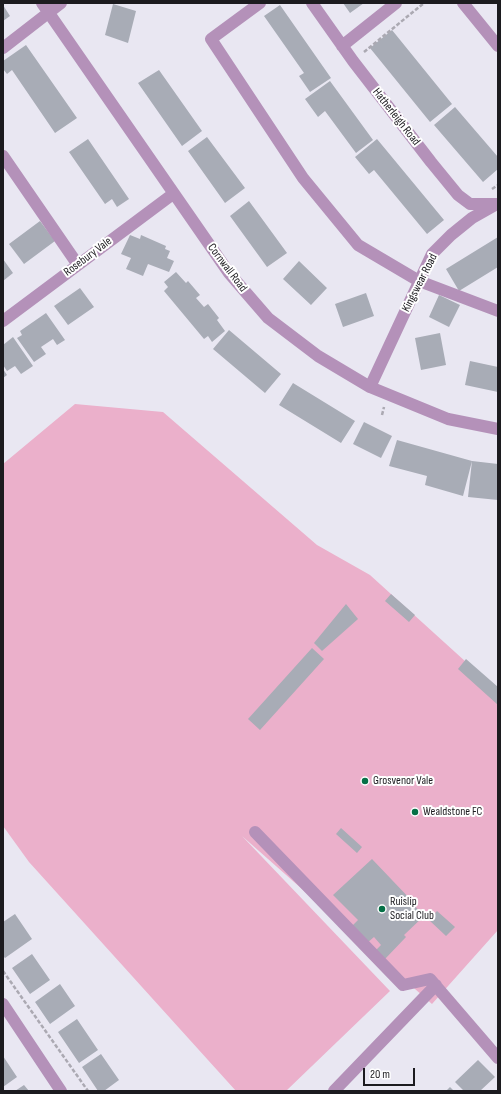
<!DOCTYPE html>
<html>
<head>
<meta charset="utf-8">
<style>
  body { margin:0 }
  #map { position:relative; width:501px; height:1094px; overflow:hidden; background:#e9e7f2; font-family:"Sofia Sans Condensed",sans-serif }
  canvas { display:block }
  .frame { position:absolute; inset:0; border:4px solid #1c1b1f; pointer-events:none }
  .scale { position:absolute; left:363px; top:1068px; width:52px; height:18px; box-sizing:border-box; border:2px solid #1c1b1f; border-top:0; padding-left:5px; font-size:12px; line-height:14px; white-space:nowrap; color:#1c1b1f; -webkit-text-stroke:3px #fff; paint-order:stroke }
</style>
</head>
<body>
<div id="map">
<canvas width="501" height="1094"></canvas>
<div class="frame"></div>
<div class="scale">20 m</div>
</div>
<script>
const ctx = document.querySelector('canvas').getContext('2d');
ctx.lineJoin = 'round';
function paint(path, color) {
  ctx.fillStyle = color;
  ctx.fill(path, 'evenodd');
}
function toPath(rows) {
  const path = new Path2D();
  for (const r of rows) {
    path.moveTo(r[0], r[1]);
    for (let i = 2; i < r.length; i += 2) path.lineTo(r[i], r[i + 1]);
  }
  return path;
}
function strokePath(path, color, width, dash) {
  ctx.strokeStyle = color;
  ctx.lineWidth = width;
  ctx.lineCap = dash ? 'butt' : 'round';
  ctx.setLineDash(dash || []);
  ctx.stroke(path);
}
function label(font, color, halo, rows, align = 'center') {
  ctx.font = font + ' "Sofia Sans Condensed",sans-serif';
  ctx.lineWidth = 4;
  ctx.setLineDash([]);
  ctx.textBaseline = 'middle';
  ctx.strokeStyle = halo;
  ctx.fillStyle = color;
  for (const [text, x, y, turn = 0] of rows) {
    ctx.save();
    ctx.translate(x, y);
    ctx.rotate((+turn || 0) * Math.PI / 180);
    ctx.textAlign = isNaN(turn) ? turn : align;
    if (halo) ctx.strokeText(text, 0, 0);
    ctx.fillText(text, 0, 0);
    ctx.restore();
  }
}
paint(toPath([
  [75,404,163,412,317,545,370,575,498,691,498,930,432,1004,242,836,390,991,286,1091,236,1091,29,862,3,826,3,464]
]), '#ebb0cb');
paint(toPath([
  [343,3,364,3,350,13],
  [113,4,136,11,128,43,105,35],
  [3,5,10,16,3,21],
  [280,5,331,78,310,92,299,76,304,73,264,16],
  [392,30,452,104,430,122,370,48],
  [26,45,77,118,55,133,12,70,7,74,3,69,3,61],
  [159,70,202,131,182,146,138,83],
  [330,81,373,140,356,153,325,111,318,117,305,99],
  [455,107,498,157,498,169,483,182,434,125],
  [207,137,245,188,225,203,188,151],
  [88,139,129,199,117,207,112,199,105,204,69,152],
  [377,139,444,220,427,234,374,170,369,174,355,157],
  [249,201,287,253,267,267,230,216],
  [40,221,55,241,24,264,9,244],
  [130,235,140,239,141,235,166,246,165,249,170,251,167,258,174,261,169,272,148,264,143,276,126,269,131,258,121,254],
  [498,237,498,267,459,291,446,269],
  [3,259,13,273,3,281],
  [299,261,327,288,311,305,283,279],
  [176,272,186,283,188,281,200,295,196,298,204,307,208,304,219,318,217,320,225,331,212,342,208,336,204,339,164,291,168,287,164,282],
  [80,288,94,307,68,325,54,306],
  [366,293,374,316,343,327,335,304],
  [439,295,460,305,449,327,429,317],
  [46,313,65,340,57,345,53,339,41,347,46,354,34,362,17,338,22,335,20,331],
  [229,330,281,374,265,393,213,349],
  [440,333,446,365,421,370,415,338],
  [13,337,33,366,21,374,15,366,7,371,3,365,3,345],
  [470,361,498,367,498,392,465,385],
  [3,369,7,375,3,378],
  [293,383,355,421,341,443,279,405],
  [364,422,392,436,381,458,353,444],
  [397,440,472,461,463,496,425,485,427,476,389,466],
  [472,461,498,464,498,500,468,497],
  [391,594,415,615,409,622,385,601],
  [346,604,358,619,322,651,314,643],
  [312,648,324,659,260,730,248,719],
  [466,659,498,687,498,705,458,669],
  [341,828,362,847,357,853,336,834],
  [372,859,412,901,411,902,424,916,404,935,406,937,385,959,376,950,381,945,374,937,367,943,351,927,358,920,333,895],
  [437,911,455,927,446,936,429,920],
  [15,914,32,939,5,958,3,956,3,922],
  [32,954,50,980,30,994,12,968],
  [60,984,75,1006,50,1024,35,1002],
  [77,1019,98,1050,79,1063,58,1032],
  [101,1054,119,1080,104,1091,98,1091,82,1067],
  [3,1056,17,1077,3,1087],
  [478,1060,495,1077,480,1091,464,1091,455,1082],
  [24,1085,29,1091,15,1091],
  [450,1087,454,1091,446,1091]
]), '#a8acb6');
strokePath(toPath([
  [364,52,424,3],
  [492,189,498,185],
  [382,415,384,407],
  [3,971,88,1091]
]), '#aba9b2', 2.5, [4, 2]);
strokePath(toPath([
  [42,3,229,273,268,318,318,356,370,387,448,419,498,429],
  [260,3,211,39,303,178,358,245,419,281,498,311],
  [312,3,353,61,431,162,458,195,470,204,498,204],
  [463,3,498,46],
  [342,46,396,3],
  [3,48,61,3],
  [3,156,78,265],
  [3,321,173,194],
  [370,387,432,254,451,235,472,218,495,205],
  [255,832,403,985,430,979,498,1058],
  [3,1004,61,1091],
  [334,1091,436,985]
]), '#b491b9', 12);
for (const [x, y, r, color] of [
  [365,781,4,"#067047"],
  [415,812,4,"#067047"],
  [382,909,4,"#067047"]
]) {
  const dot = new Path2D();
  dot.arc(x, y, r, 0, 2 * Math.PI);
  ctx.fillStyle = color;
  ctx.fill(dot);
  strokePath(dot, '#fff', 1.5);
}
label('12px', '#1c1b1f', '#fff', [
  ["Hatherleigh Road",396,117,52],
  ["Rosebury Vale",88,257,-37],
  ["Cornwall Road",227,268,53],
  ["Kingswear Road",420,283,-63]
]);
label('12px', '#1c1b1f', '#fff', [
  ["Grosvenor Vale",373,781],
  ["Wealdstone FC",423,812],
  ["Ruislip",390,902],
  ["Social Club",390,916]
], 'left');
</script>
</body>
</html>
